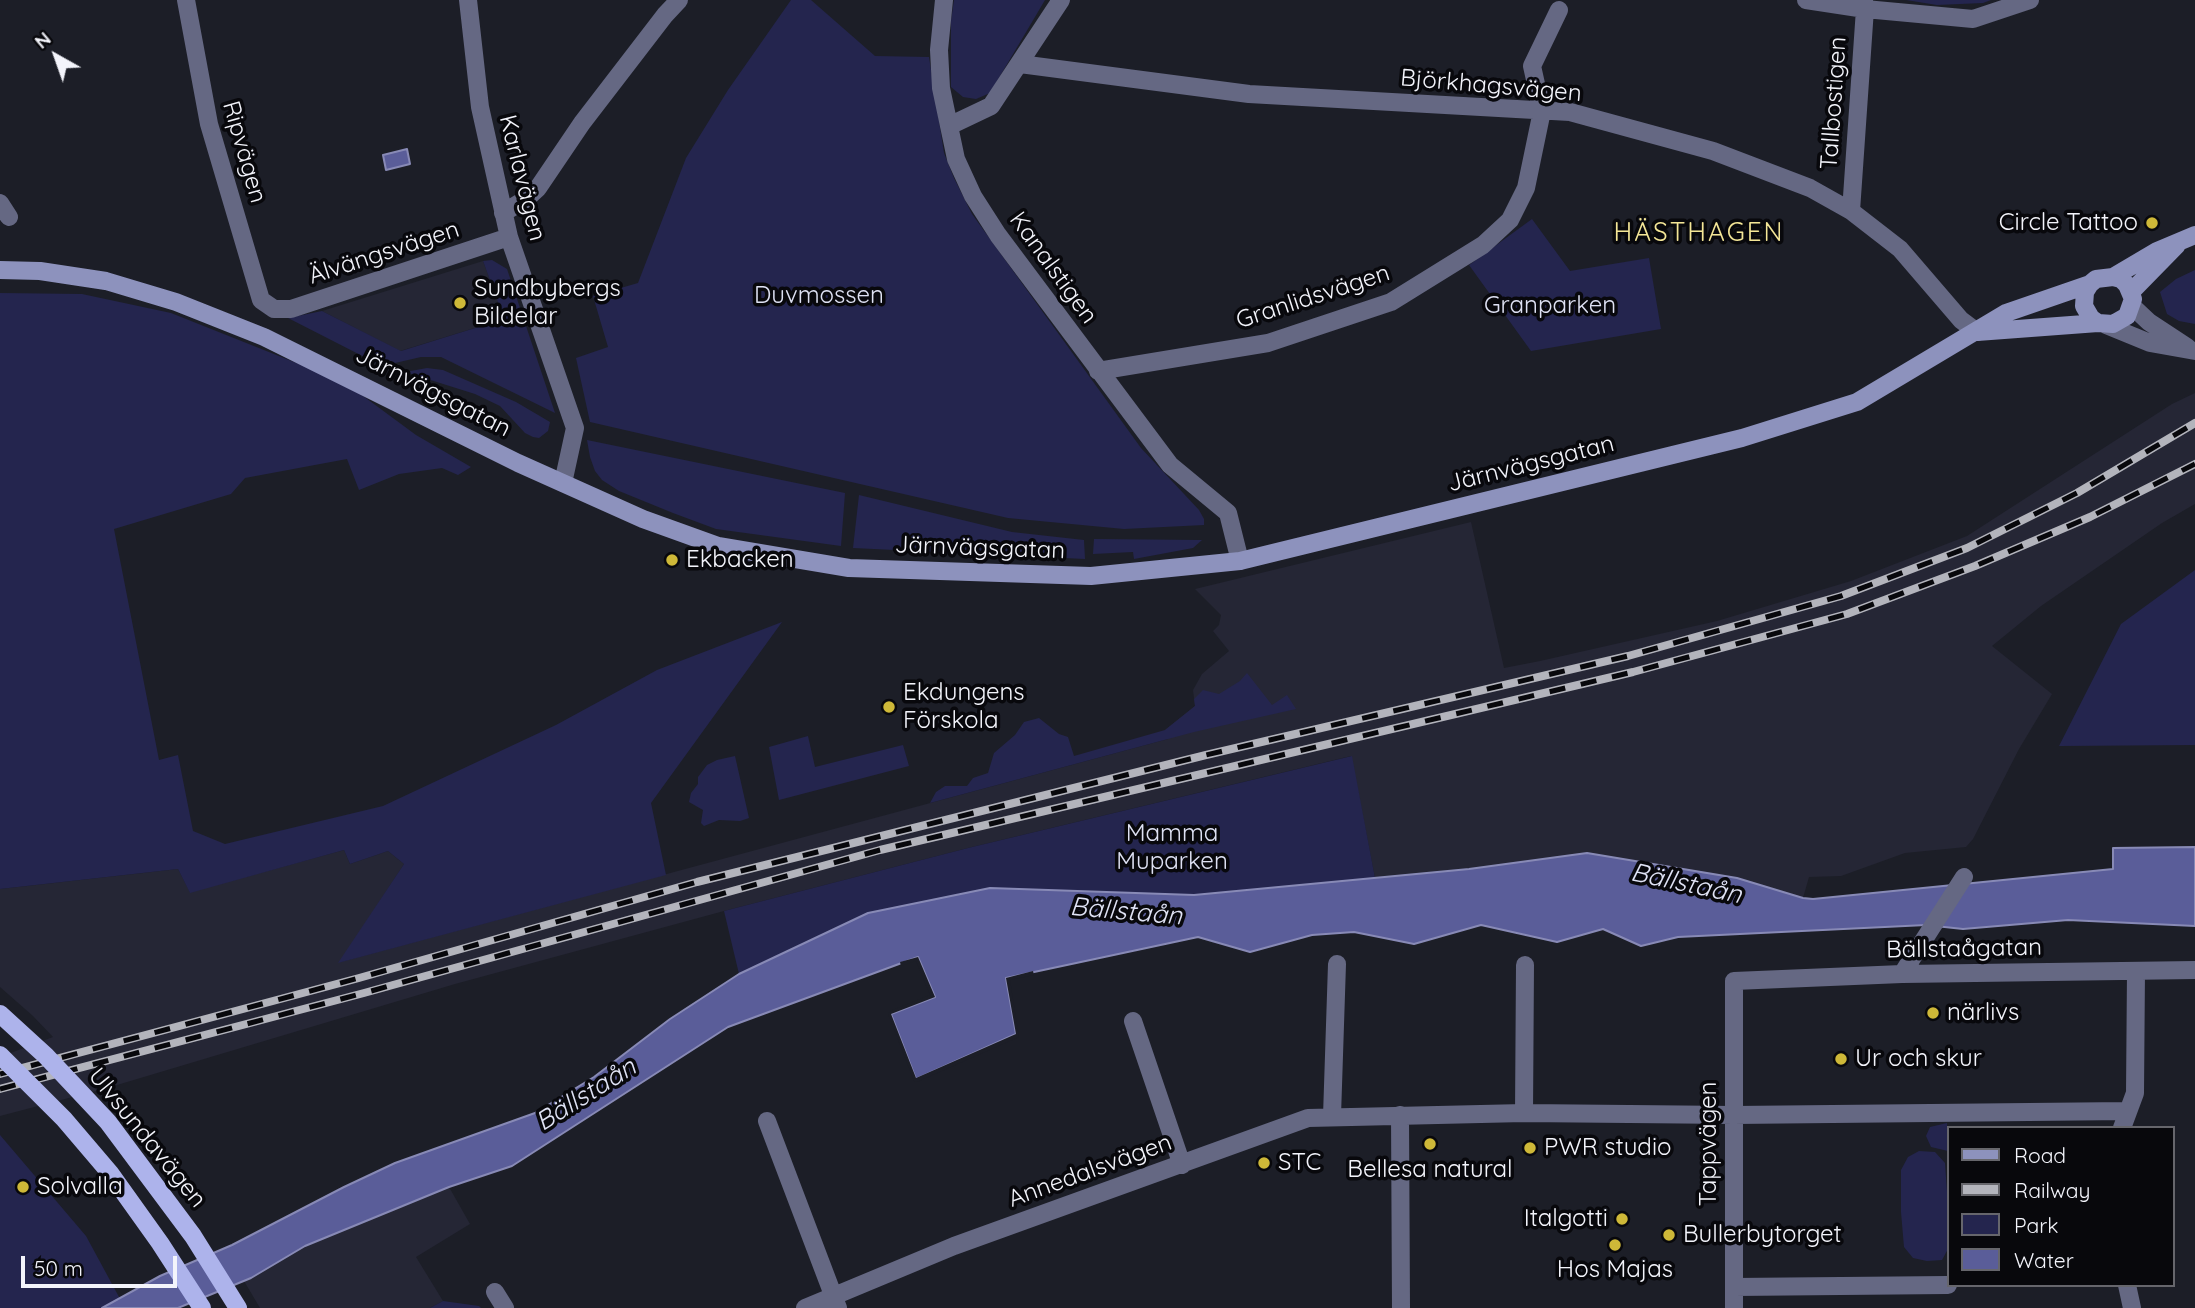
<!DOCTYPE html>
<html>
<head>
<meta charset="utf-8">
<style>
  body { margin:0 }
  #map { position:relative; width:2195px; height:1308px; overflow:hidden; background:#1c1e27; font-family:Quicksand,sans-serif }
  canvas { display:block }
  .legend { position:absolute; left:1947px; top:1126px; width:228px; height:161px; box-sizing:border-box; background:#08080c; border:2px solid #66666c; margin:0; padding:9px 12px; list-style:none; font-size:21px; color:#f3f4fb }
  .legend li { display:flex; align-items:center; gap:14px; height:35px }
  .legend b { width:35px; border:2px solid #66666c }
  .north { position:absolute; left:21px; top:21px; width:70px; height:70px; -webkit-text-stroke:5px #08080c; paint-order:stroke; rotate:320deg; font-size:19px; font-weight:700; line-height:28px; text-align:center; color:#f3f4fb }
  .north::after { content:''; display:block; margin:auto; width:24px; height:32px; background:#f3f4fb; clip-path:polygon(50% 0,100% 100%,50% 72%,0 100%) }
  .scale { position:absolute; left:21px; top:1256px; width:156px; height:32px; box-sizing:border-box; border:4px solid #f3f4fb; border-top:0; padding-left:9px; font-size:21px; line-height:24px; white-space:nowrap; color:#f3f4fb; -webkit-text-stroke:5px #08080c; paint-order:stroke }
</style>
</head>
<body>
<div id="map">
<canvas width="2195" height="1308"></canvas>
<ul class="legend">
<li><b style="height:9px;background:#8d92bd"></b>Road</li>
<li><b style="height:9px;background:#b3b4bc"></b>Railway</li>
<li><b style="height:19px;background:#24254e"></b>Park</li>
<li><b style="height:19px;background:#5a5d99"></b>Water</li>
</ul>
<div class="north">N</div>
<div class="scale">50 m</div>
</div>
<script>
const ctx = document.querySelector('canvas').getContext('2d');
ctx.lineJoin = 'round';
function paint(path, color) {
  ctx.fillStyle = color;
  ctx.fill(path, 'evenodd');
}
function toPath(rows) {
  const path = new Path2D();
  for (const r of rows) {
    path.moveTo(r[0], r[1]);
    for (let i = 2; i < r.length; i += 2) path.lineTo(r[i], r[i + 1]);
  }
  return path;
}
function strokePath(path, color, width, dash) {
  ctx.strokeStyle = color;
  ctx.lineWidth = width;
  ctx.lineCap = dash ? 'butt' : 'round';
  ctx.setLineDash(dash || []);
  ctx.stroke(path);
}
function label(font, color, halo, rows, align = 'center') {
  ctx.font = font + ' Quicksand,sans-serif';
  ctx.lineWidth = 7;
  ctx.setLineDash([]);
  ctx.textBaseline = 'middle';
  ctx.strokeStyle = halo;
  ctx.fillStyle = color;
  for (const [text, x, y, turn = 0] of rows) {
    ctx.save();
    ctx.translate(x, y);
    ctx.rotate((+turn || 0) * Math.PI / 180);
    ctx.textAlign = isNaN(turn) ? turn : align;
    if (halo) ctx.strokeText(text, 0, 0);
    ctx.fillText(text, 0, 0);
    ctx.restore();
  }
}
paint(toPath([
  [483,261,504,319,400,351,322,311],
  [2195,393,2195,504,2162,523,2041,606,1992,646,2052,694,2019,749,1973,839,1966,847,1905,853,1841,876,1809,877,1803,898,1770,889,1469,869,1375,878,1351,756,968,848,724,911,455,984,107,1088,0,1116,0,1057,53,1037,33,1016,0,987,0,889,178,869,190,892,344,850,350,864,388,851,404,864,340,962,1168,739,1165,730,1195,706,1193,690,1202,674,1229,651,1213,631,1219,625,1221,615,1195,589,1471,522,1504,668,1540,661,1717,621,1851,581,1967,536,2172,404],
  [449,1187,470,1224,416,1257,443,1301,430,1308,260,1308,244,1281,305,1246]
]), '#252635');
paint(toPath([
  [791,0,811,0,875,56,929,57,944,153,954,178,972,214,1141,448,1199,510,1204,519,1204,525,1124,529,1008,518,590,422,576,358,608,347,593,296,638,283,686,158,728,90],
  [954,0,1045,0,990,93,976,99,963,97,951,87,951,21],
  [1906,0,1991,0,1983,3,1937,5],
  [1532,219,1570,271,1649,258,1661,329,1531,351,1469,265],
  [492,260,507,269,555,413,441,357,421,357,382,366,288,318,322,311,401,351,504,319,483,261],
  [2195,270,2195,324,2179,321,2167,314,2160,292,2176,279],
  [0,293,82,294,171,313,304,366,359,393,416,435,471,467,458,475,442,468,399,474,359,490,347,459,245,478,231,494,114,529,159,760,178,755,193,831,225,844,383,806,556,725,657,670,782,622,651,803,666,875,338,963,404,864,388,851,350,864,344,850,190,893,178,869,0,889],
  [427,368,443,370,516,402,550,422,548,431,539,438,533,437,525,433,500,406,475,394,405,372],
  [587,440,845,493,841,546,716,529,673,513,619,491,602,480,595,471,590,457],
  [859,495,1012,532,1084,540,1085,559,853,548],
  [1094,539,1202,540,1193,548,1134,559,1133,552,1093,554],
  [2195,570,2195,745,2059,746,2121,624],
  [1247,673,1272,705,1287,695,1296,709,1194,732,930,803,936,792,945,786,967,786,973,778,988,773,994,753,1015,735,1024,722,1039,718,1059,734,1068,737,1074,756,1165,730,1195,706,1194,699,1203,690,1219,694,1240,681],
  [808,736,815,767,903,745,909,766,779,800,769,747],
  [735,756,749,818,740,821,719,820,704,826,701,823,703,810,689,802,691,793,698,784,698,777,707,765,717,760],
  [1352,756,1375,878,1194,895,868,913,739,974,724,911,968,848],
  [1947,1123,1948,1151,1931,1147,1926,1136,1930,1127],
  [0,1135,86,1236,125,1308,0,1308],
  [1919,1151,1935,1152,1945,1163,1948,1206,1948,1249,1942,1260,1927,1261,1913,1258,1904,1247,1901,1212,1901,1170,1908,1157],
  [443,1301,479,1306,481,1308,430,1308]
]), '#24254e');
const water = toPath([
  [407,149,410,164,386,170,383,155,407,149],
  [2195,847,2195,926,2068,920,1963,929,1926,925,1678,937,1641,946,1603,929,1557,942,1481,925,1414,944,1354,932,1312,935,1250,952,1198,937,1006,978,1016,1034,916,1079,891,1014,935,997,918,957,728,1027,512,1166,449,1187,305,1246,251,1278,178,1308,102,1308,160,1276,232,1245,344,1187,395,1163,535,1113,594,1077,670,1019,739,974,868,913,990,888,1194,895,1469,869,1587,853,1737,878,1803,898,1813,899,2113,869,2113,848,2195,847]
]);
paint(water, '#5a5d99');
strokePath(water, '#888ab6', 2);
paint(toPath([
  [918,957,935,997,891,1014,916,1078,1016,1034,1006,978,1033,971,1034,975,1010,980,1019,1037,917,1082,914,1081,888,1014,890,1011,930,995,916,961,901,966,900,962]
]), '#1c1e27');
strokePath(toPath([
  [186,0,209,124,261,300,274,309,291,309,509,237],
  [468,0,480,107,509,237,575,428,563,483],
  [944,0,939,50,941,88,956,159,973,196,998,235,1170,465,1228,513,1240,561],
  [1806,0,1865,9,1973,19,2030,0],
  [1020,64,1249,94,1570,112,1713,151,1810,188,1851,211,1900,249,1961,320,1977,332],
  [949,126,991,106,1061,0],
  [0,203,9,217],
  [1851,211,1865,9,1864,0],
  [503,213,526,199,538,188,582,123,665,15,679,0],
  [2132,306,2149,322,2187,347],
  [2106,325,2150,343,2195,351],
  [1098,371,1268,343,1391,302,1483,245,1510,220,1526,188,1542,111,1532,66,1559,10],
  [1902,974,1964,877],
  [1133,1021,1182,1165],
  [1524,1113,1525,965],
  [1400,1115,1401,1308],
  [1332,1116,1337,964],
  [767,1121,838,1308],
  [2122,1128,2135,1093,2136,971],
  [2127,1285,2132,1308],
  [1734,1287,1948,1285],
  [495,1292,505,1308],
  [805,1308,954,1246,1308,1118,1524,1113,1734,1115,2127,1111],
  [1734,1308,1734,981,1902,974,2195,970]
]), '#656883', 18);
strokePath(toPath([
  [0,270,40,271,106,281,176,302,264,337,518,463,643,519,718,546,849,568,1091,576,1240,561,1742,438,1857,402,2006,313,2090,284,2096,279,2113,277,2121,279,2127,285,2133,299,2127,316,2113,324,2098,323,1977,332],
  [2113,277,2157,251,2195,235],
  [2090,284,2085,292,2084,306,2091,318,2098,323],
  [2131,292,2177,245]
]), '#8d92bd', 18);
const rail = toPath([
  [0,1074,359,978,697,882,1206,755,1628,656,1841,596,1967,548,2077,493,2195,423],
  [0,1089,364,993,880,850,1633,672,1847,614,1975,566,2090,517,2195,464]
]);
strokePath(rail, '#b3b4bc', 8);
strokePath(rail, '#08080c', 5, [16]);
strokePath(toPath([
  [0,1014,46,1056,108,1122,193,1236,238,1308],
  [0,1055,64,1119,110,1173,160,1243,202,1308]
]), '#adb3eb', 18);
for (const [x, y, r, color] of [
  [2152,223,7,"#ceb838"],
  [460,303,7,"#ceb838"],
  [672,560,7,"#ceb838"],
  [889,707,7,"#ceb838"],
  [1933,1013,7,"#ceb838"],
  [1841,1059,7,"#ceb838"],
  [1430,1144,7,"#ceb838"],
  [1530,1148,7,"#ceb838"],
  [1264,1163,7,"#ceb838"],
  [23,1187,7,"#ceb838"],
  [1622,1219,7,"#ceb838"],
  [1669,1235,7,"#ceb838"],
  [1615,1245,7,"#ceb838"]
]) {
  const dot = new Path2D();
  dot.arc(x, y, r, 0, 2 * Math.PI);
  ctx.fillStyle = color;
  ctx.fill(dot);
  strokePath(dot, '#08080c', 2.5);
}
label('24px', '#f3f4fb', '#08080c', [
  ["Björkhagsvägen",1491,86,5],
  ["Tallbostigen",1834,103,-86],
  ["Ripvägen",244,152,74],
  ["Karlavägen",522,178,76],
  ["Älvängsvägen",384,253,-18],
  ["Kanalstigen",1053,268,54],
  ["Granlidsvägen",1313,297,-18],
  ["Järnvägsgatan",433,392,27],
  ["Järnvägsgatan",1531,464,-14],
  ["Järnvägsgatan",980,548,2],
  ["Bällstaågatan",1964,949,-1],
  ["Ulvsundavägen",147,1138,51],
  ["Tappvägen",1709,1144,-90],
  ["Annedalsvägen",1090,1171,-20]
]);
label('24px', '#f3f4fb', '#08080c', [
  ["Circle Tattoo",2138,223,"right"],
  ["Sundbybergs",474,289],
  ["Bildelar",474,317],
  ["Ekbacken",686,560],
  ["Ekdungens",903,693],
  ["Förskola",903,721],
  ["närlivs",1947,1013],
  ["Ur och skur",1855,1059],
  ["PWR studio",1544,1148],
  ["STC",1278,1163],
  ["Bellesa natural",1430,1170,"center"],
  ["Solvalla",37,1187],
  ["Italgotti",1608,1219,"right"],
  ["Bullerbytorget",1683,1235],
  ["Hos Majas",1615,1270,"center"]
], 'left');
label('24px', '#dee1f3', '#08080c', [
  ["Duvmossen",819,296],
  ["Granparken",1550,306],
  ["Mamma",1172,834],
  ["Muparken",1172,862]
]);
ctx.letterSpacing = '2px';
label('26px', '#f4e697', '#08080c', [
  ["HÄSTHAGEN",1699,233]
]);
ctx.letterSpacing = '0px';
label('italic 26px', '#e0e3f5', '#08080c', [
  ["Bällstaån",1686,884,12],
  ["Bällstaån",1126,912,5],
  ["Bällstaån",586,1095,-32]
]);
</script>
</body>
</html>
